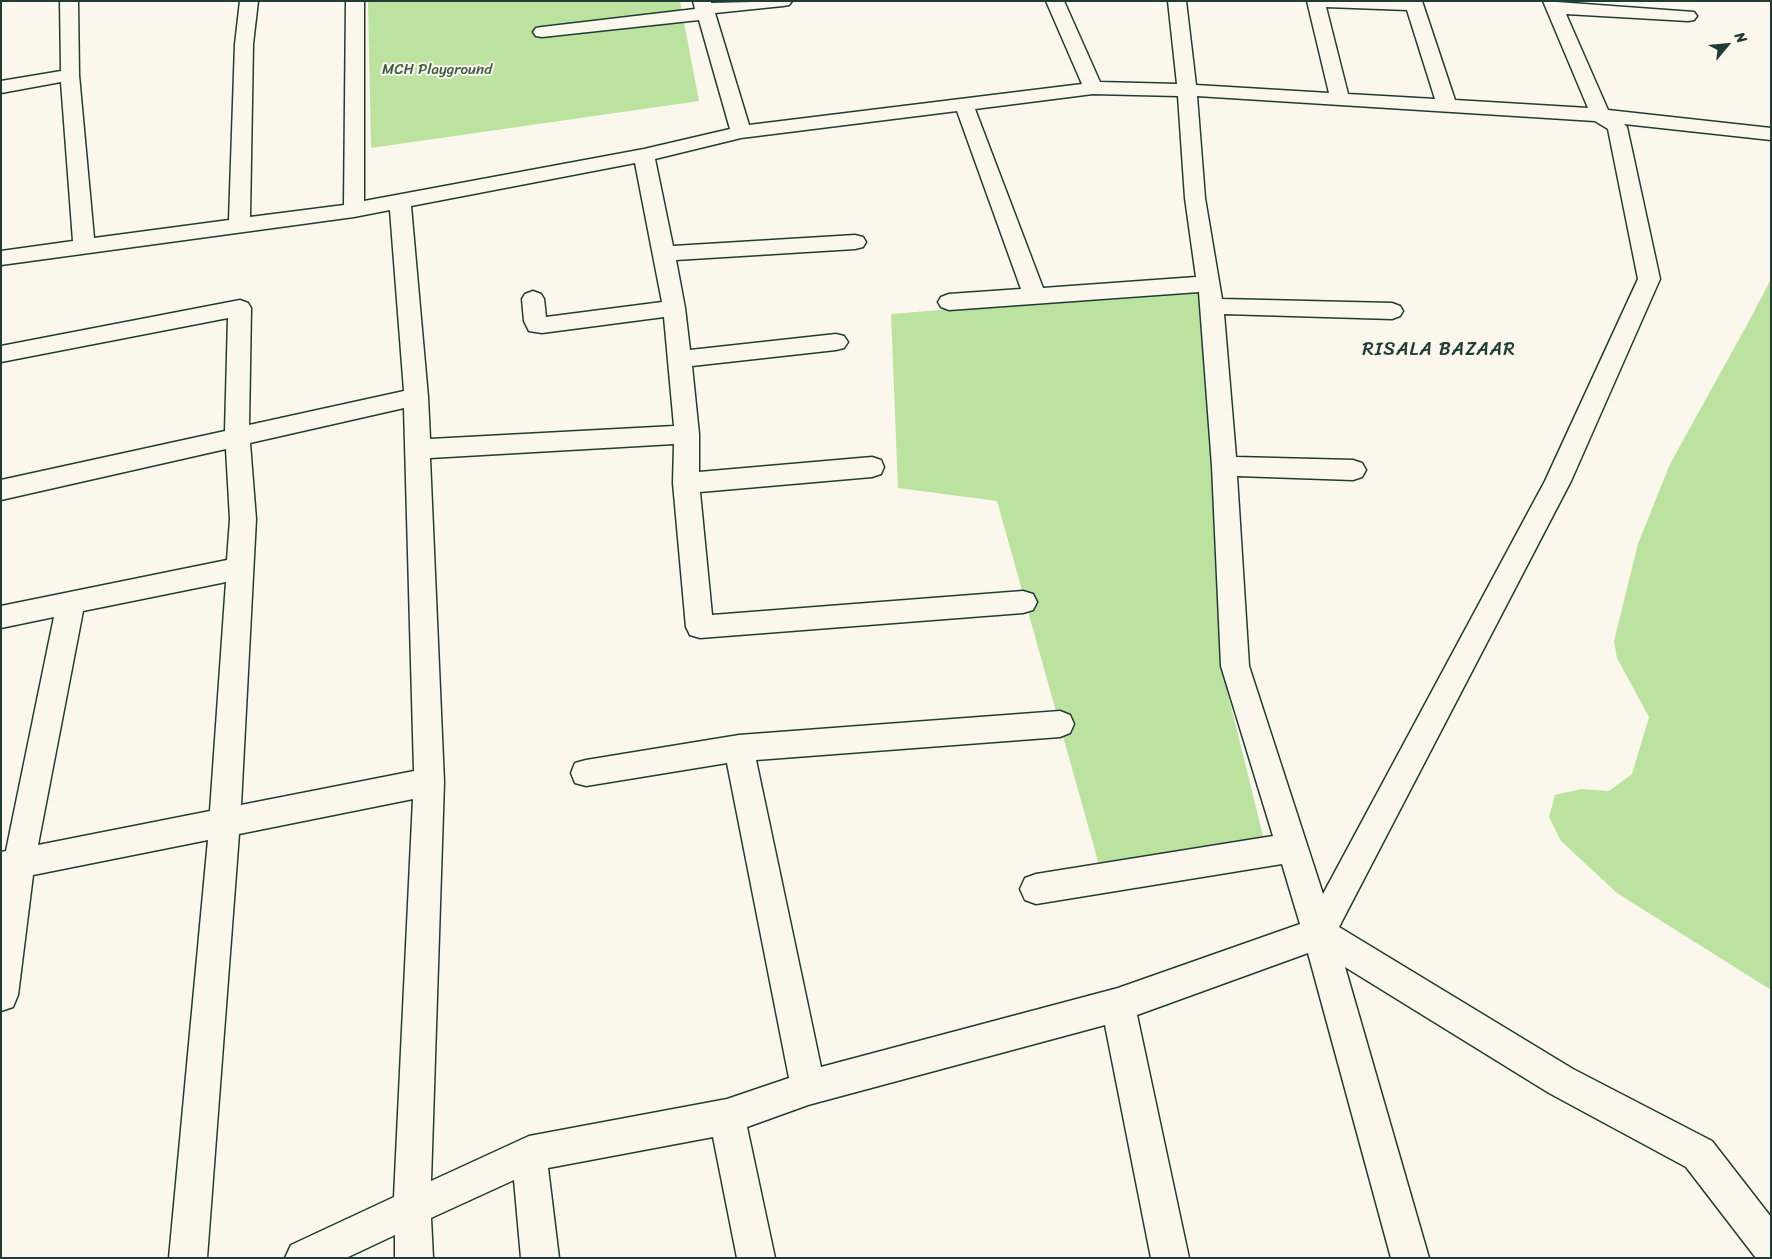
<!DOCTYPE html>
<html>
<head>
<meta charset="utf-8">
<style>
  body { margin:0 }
  #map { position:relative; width:1772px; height:1259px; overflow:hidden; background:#fbf7ec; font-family:Sriracha,sans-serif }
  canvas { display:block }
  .frame { position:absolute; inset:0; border:2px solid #1f3d34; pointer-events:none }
  .north { position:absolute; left:1702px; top:20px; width:50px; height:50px; -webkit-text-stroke:4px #fbf7ec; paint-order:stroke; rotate:62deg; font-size:14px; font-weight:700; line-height:20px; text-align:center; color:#1f3d34 }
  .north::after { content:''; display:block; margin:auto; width:18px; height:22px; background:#1f3d34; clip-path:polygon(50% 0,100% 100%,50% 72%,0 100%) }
</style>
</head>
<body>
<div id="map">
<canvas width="1772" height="1259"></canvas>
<div class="frame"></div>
<div class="north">N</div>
</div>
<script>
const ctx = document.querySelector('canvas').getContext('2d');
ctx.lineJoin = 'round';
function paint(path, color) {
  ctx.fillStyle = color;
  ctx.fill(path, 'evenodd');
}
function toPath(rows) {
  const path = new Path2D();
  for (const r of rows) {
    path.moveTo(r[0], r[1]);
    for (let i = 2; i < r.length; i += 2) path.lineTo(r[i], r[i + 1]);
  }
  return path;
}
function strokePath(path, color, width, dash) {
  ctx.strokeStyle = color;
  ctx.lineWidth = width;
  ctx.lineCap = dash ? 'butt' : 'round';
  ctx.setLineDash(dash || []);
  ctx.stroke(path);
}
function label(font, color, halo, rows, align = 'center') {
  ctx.font = font + ' Sriracha,sans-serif';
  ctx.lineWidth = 4;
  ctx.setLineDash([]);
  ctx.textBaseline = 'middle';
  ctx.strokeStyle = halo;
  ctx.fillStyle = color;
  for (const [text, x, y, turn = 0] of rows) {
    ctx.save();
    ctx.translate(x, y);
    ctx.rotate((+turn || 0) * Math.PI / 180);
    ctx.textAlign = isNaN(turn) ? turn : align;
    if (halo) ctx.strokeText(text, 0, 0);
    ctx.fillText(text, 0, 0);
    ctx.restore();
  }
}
paint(toPath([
  [368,1,680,1,699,101,371,148],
  [1771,279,1771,990,1617,893,1561,841,1549,817,1555,795,1581,789,1609,791,1632,774,1649,717,1617,658,1614,641,1638,544,1670,464,1748,323],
  [1208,288,1220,662,1268,856,1105,886,997,501,898,488,891,314]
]), '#bbe39f');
const minor = toPath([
  [60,1,78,1,79,75,94,238,229,220,235,44,240,1,258,1,253,44,250,217,344,205,346,1,364,1,364,201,644,149,730,129,699,20,542,37,536,36,533,32,536,28,542,27,695,9,693,1,711,1,711,3,792,1,789,5,783,6,715,13,749,125,1082,84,1046,1,1064,1,1100,82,1177,84,1168,1,1186,1,1196,85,1329,93,1307,1,1422,1,1455,100,1588,108,1543,1,1694,12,1697,16,1694,20,1688,21,1566,14,1608,110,1771,128,1771,140,1624,124,1627,127,1660,279,1571,481,1339,927,1573,1069,1712,1141,1771,1217,1771,1258,1756,1258,1686,1167,1549,1093,1345,967,1429,1258,1391,1258,1308,953,1137,1015,1189,1258,1151,1258,1105,1025,808,1105,747,1127,775,1258,737,1258,713,1137,548,1168,559,1258,521,1258,514,1180,431,1218,433,1258,395,1258,395,1235,346,1258,285,1258,291,1245,394,1197,413,799,239,834,207,1258,169,1258,208,840,33,875,18,995,13,1007,1,1011,1,852,6,851,54,617,1,628,1,606,227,560,230,519,226,449,1,500,1,480,225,431,228,318,1,362,1,346,240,300,248,303,251,308,249,425,404,391,390,210,354,217,1,265,1,251,73,241,61,82,1,93,1,81,61,71,60,1],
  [1326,7,1407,10,1435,99,1348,94,1326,7],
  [1093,94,1178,96,1185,198,1196,277,1043,288,975,109,1093,94],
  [1197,96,1595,121,1608,129,1638,279,1545,481,1323,894,1249,666,1237,476,1353,480,1362,477,1366,470,1362,463,1353,460,1236,457,1224,314,1392,319,1400,316,1403,311,1400,306,1392,303,1222,299,1205,198,1197,96],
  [957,111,1021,289,949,294,941,297,938,302,941,307,949,310,1199,292,1212,466,1221,666,1273,836,1036,874,1025,878,1020,889,1025,900,1036,904,1282,864,1300,924,1118,988,821,1067,756,760,1060,737,1070,733,1074,724,1070,715,1060,711,739,735,586,760,575,763,571,773,575,783,586,786,727,763,789,1078,727,1099,529,1136,431,1181,444,782,430,458,674,444,673,483,686,627,690,635,700,638,1023,613,1033,610,1037,602,1033,594,1023,591,712,615,700,492,872,477,881,474,884,467,881,460,872,457,699,472,699,434,692,366,836,350,844,348,848,342,844,336,836,334,690,350,685,308,676,260,855,249,863,247,866,242,863,237,855,235,673,246,655,159,741,138,957,111],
  [635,163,662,302,546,317,544,299,541,294,533,291,525,294,522,299,524,321,529,331,542,333,664,317,674,426,430,439,428,397,411,206,635,163],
  [404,408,414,771,241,805,256,519,250,443,404,408],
  [226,582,210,811,38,845,83,611,226,582]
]);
strokePath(minor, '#1f3d34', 3);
paint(minor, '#fbf7ec');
label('15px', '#3e5e49', '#fbf7ec', [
  ["MCH Playground",437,70]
]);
ctx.letterSpacing = '1px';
label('19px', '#1f3d34', '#fbf7ec', [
  ["RISALA BAZAAR",1439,350]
]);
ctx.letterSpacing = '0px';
</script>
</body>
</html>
